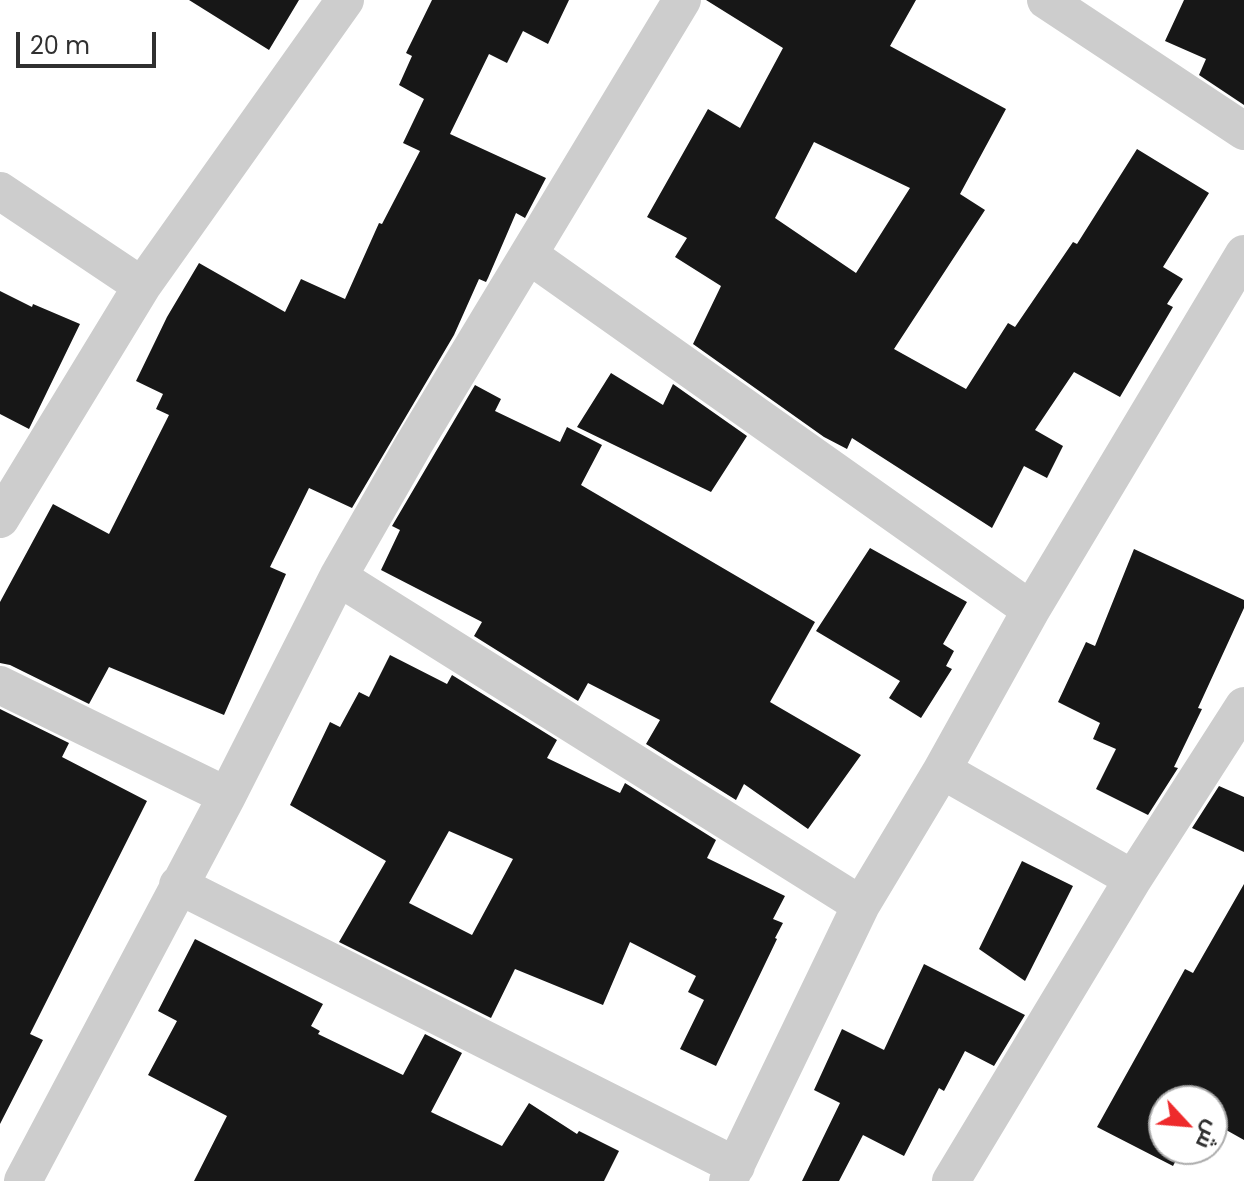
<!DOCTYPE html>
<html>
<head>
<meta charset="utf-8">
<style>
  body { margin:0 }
  #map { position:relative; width:1244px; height:1181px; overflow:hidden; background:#fff; font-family:Poppins,Cairo,sans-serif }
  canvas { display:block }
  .north { position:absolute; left:1148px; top:1085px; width:80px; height:80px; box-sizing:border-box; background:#fff; border:2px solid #acacac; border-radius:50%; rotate:116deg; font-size:22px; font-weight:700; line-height:32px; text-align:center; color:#303030 }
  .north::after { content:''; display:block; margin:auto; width:28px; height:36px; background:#ee2a2c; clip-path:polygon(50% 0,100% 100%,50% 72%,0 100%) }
  .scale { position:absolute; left:16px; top:32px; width:140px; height:36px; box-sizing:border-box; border:4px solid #303030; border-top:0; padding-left:10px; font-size:24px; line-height:28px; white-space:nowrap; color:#303030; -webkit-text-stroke:6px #fff; paint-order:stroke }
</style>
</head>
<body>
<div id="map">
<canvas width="1244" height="1181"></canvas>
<div class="north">ش</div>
<div class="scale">20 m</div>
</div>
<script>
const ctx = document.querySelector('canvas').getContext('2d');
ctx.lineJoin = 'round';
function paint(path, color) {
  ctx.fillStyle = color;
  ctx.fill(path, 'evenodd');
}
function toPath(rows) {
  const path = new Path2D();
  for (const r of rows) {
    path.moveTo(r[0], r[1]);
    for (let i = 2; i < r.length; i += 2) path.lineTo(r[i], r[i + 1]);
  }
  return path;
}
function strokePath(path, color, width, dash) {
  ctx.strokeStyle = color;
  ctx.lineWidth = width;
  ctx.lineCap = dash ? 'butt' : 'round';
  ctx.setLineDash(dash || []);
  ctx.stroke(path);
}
paint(toPath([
  [189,0,299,0,269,50],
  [432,0,569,0,548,44,523,31,507,63,489,54,450,134,546,178,525,218,516,213,488,278,486,282,479,279,454,335,352,508,309,488,270,567,286,574,224,715,109,667,89,704,10,665,0,663,0,602,53,504,109,534,169,415,156,409,163,394,136,381,167,317,199,263,285,312,301,279,345,299,379,223,382,224,420,151,403,143,424,99,399,85,412,56,406,53],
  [706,0,916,0,890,46,1006,109,960,194,985,210,894,349,966,389,1008,323,1015,327,1073,242,1077,244,1137,149,1209,193,1163,267,1183,279,1167,304,1173,307,1120,397,1074,372,1035,430,1063,446,1047,478,1024,466,992,528,852,438,847,449,824,437,693,344,721,286,675,257,687,238,647,217,708,109,740,128,783,48],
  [814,142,910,188,856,273,775,218],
  [1184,0,1244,0,1244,105,1199,75,1206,59,1165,41],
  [0,291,32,307,33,304,80,324,29,429,0,414],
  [611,373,663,405,673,384,747,436,711,492,577,427],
  [475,385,501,399,495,411,560,442,567,427,602,445,581,485,815,622,770,702,861,755,808,829,744,784,736,800,646,744,660,720,588,683,578,701,474,636,482,622,381,570,400,530,392,526],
  [870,548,967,602,943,644,954,651,946,666,952,669,921,718,889,698,900,681,816,631],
  [1134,549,1244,600,1244,608,1198,708,1202,709,1174,767,1178,768,1148,815,1096,789,1116,749,1093,739,1100,723,1058,702,1086,642,1095,646],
  [390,655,447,684,452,675,557,740,547,758,620,793,625,783,716,840,707,858,785,896,773,919,783,923,775,938,777,939,716,1066,680,1049,704,1000,688,992,696,976,630,942,603,1005,515,969,491,1018,339,942,386,861,290,805,330,722,340,727,359,692,369,697],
  [449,831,513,859,472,935,409,903],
  [0,709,69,743,62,757,147,801,30,1034,43,1040,0,1124],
  [1219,786,1244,797,1244,852,1192,828],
  [1022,861,1073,886,1025,981,979,949],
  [1244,884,1244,1140,1212,1122,1212,1101,1164,1101,1164,1149,1182,1149,1173,1166,1097,1127,1185,969,1193,973],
  [195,939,323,1004,311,1026,320,1031,318,1034,403,1075,425,1034,462,1053,431,1112,502,1146,529,1103,577,1134,579,1131,619,1151,604,1181,194,1181,227,1116,148,1075,177,1021,158,1011],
  [924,964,1025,1015,994,1066,965,1051,944,1091,939,1088,904,1156,863,1135,839,1181,802,1181,840,1103,814,1090,842,1029,884,1050]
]), '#171717');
strokePath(toPath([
  [1046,0,1244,131],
  [0,191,142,286],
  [529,255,1031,610],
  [0,519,142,286,345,0],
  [338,577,861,905],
  [0,685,227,796],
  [942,770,1133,879],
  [178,885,736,1166],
  [23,1181,227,796,338,577,414,444,682,0],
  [728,1181,861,905,942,770,1031,610,1244,254],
  [951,1181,1133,879,1244,706]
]), '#cdcdcd', 38);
</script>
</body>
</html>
